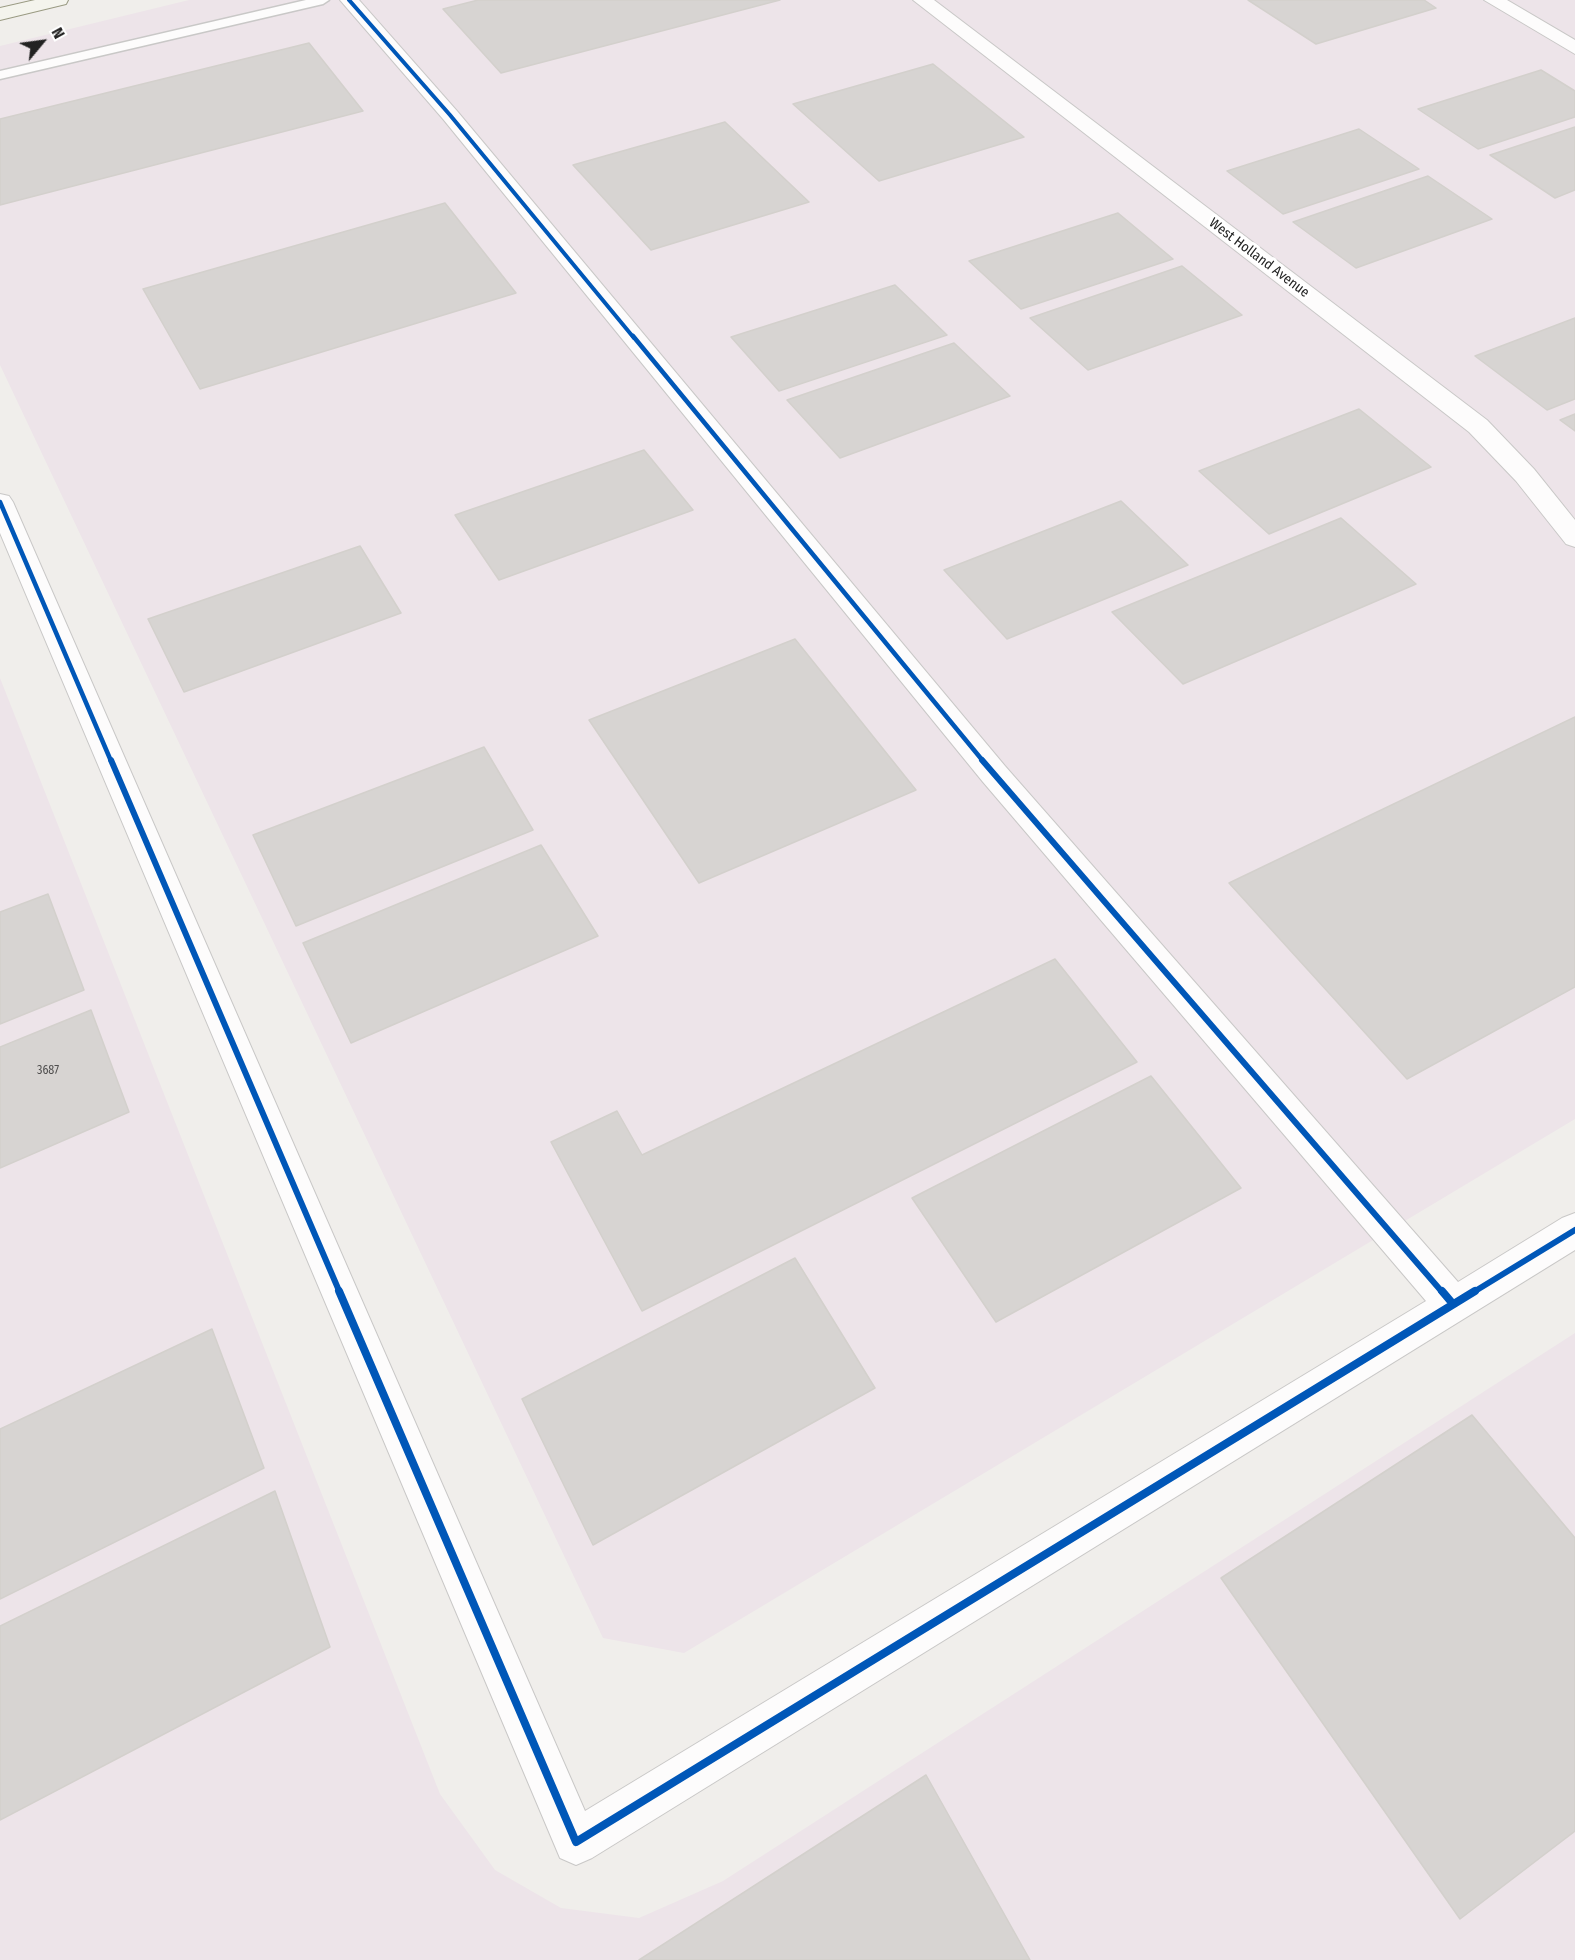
<!DOCTYPE html>
<html>
<head>
<meta charset="utf-8">
<style>
  body { margin:0 }
  #map { position:relative; width:1575px; height:1960px; overflow:hidden; background:#f0eeeb; font-family:"Fira Sans Condensed",sans-serif }
  canvas { display:block }
  .north { position:absolute; left:12px; top:12px; width:60px; height:60px; -webkit-text-stroke:4px #fff; paint-order:stroke; rotate:61deg; font-size:16px; font-weight:700; line-height:24px; text-align:center; color:#222 }
  .north::after { content:''; display:block; margin:auto; width:21px; height:27px; background:#222; clip-path:polygon(50% 0,100% 100%,50% 72%,0 100%) }
</style>
</head>
<body>
<div id="map">
<canvas width="1575" height="1960"></canvas>
<div class="north">N</div>
</div>
<script>
const ctx = document.querySelector('canvas').getContext('2d');
ctx.lineJoin = 'round';
function paint(path, color) {
  ctx.fillStyle = color;
  ctx.fill(path, 'evenodd');
}
function toPath(rows) {
  const path = new Path2D();
  for (const r of rows) {
    path.moveTo(r[0], r[1]);
    for (let i = 2; i < r.length; i += 2) path.lineTo(r[i], r[i + 1]);
  }
  return path;
}
function strokePath(path, color, width, dash) {
  ctx.strokeStyle = color;
  ctx.lineWidth = width;
  ctx.lineCap = dash ? 'butt' : 'round';
  ctx.setLineDash(dash || []);
  ctx.stroke(path);
}
function label(font, color, halo, rows, align = 'center') {
  ctx.font = font + ' "Fira Sans Condensed",sans-serif';
  ctx.lineWidth = 6;
  ctx.setLineDash([]);
  ctx.textBaseline = 'middle';
  ctx.strokeStyle = halo;
  ctx.fillStyle = color;
  for (const [text, x, y, turn = 0] of rows) {
    ctx.save();
    ctx.translate(x, y);
    ctx.rotate((+turn || 0) * Math.PI / 180);
    ctx.textAlign = isNaN(turn) ? turn : align;
    if (halo) ctx.strokeText(text, 0, 0);
    ctx.fillText(text, 0, 0);
    ctx.restore();
  }
}
paint(toPath([
  [189,0,1575,0,1575,1119,684,1653,603,1638,0,365,0,46],
  [0,678,440,1794,495,1870,561,1908,639,1918,723,1881,1575,1333,1575,1960,0,1960]
]), '#ede4e9');
const building = toPath([
  [478,0,780,0,501,73,443,9,478,0],
  [1248,0,1424,0,1436,8,1316,44,1248,0],
  [309,43,363,111,0,205,0,119,309,43],
  [933,64,1024,137,879,181,793,104,933,64],
  [1541,70,1575,91,1575,117,1478,149,1418,109,1541,70],
  [725,122,809,202,651,250,573,165,725,122],
  [1575,127,1575,190,1555,198,1490,155,1575,127],
  [1359,129,1419,169,1283,214,1227,171,1359,129],
  [1428,176,1492,219,1356,268,1293,222,1428,176],
  [445,203,516,293,200,389,143,289,445,203],
  [1118,213,1173,259,1021,309,969,261,1118,213],
  [1182,266,1242,315,1088,370,1030,318,1182,266],
  [895,285,947,335,779,391,731,337,895,285],
  [1575,318,1575,399,1547,410,1475,356,1575,318],
  [954,343,1010,396,840,458,787,400,954,343],
  [1359,409,1431,467,1269,534,1199,471,1359,409],
  [1575,414,1575,431,1560,420,1575,414],
  [644,450,693,510,499,580,455,515,644,450],
  [1121,501,1188,565,1007,639,944,570,1121,501],
  [1341,518,1416,584,1183,684,1112,612,1341,518],
  [360,546,401,613,184,692,148,619,360,546],
  [795,639,916,790,699,883,589,720,795,639],
  [1575,717,1575,987,1407,1079,1229,883,1575,717],
  [484,747,533,830,296,926,253,835,484,747],
  [541,845,598,936,351,1043,303,943,541,845],
  [48,894,84,990,0,1024,0,912,48,894],
  [1055,959,1137,1062,642,1311,551,1142,617,1111,642,1155,1055,959],
  [91,1010,129,1112,0,1168,0,1047,91,1010],
  [1151,1076,1241,1188,996,1322,912,1198,1151,1076],
  [795,1258,875,1388,593,1545,522,1399,795,1258],
  [212,1329,264,1468,0,1599,0,1429,212,1329],
  [1472,1415,1575,1538,1575,1831,1460,1919,1221,1578,1472,1415],
  [275,1491,330,1647,0,1820,0,1626,275,1491],
  [926,1775,1030,1960,639,1960,926,1775]
]);
paint(building, '#d7d4d2');
strokePath(building, '#d3d0cc', 1.5);
const lane = toPath([
  [306,0,329,0,323,4,0,79,0,71,306,0]
]);
const street = toPath([
  [340,0,359,0,457,111,1005,766,1458,1282,1562,1218,1575,1213,1575,1250,592,1858,576,1865,560,1858,0,533,0,494,9,496,13,502,585,1811,1426,1301,983,782,443,119,340,0],
  [913,0,934,0,1487,420,1534,469,1575,520,1575,547,1566,544,1516,481,1469,432,913,0],
  [1484,0,1507,0,1575,40,1575,54,1484,0]
]);
const secondary = toPath([
  [35,0,68,0,66,4,0,20,0,8,35,0]
]);
strokePath(lane, '#c9c8c7', 3);
strokePath(street, '#c9c8c7', 2);
strokePath(secondary, '#999a82', 2);
paint(lane, '#fdfcfc');
paint(street, '#fdfcfc');
paint(secondary, '#f4f4ed');
strokePath(toPath([
  [349,0,450,115,634,338]
]), '#0057b8', 4);
strokePath(toPath([
  [633,336,983,761],
  [0,502,111,761]
]), '#0057b8', 4.5);
strokePath(toPath([
  [111,760,340,1293],
  [982,760,1443,1293],
  [1472,1293,1575,1230]
]), '#0057b8', 6);
strokePath(toPath([
  [339,1291,576,1842,1475,1291],
  [1442,1291,1453,1304]
]), '#0057b8', 8);
label('12px', '#4f4e4e', null, [
  ["3687",48,1071]
]);
label('14px', '#222', '#fff', [
  ["West Holland Avenue",1259,258,37]
]);
</script>
</body>
</html>
